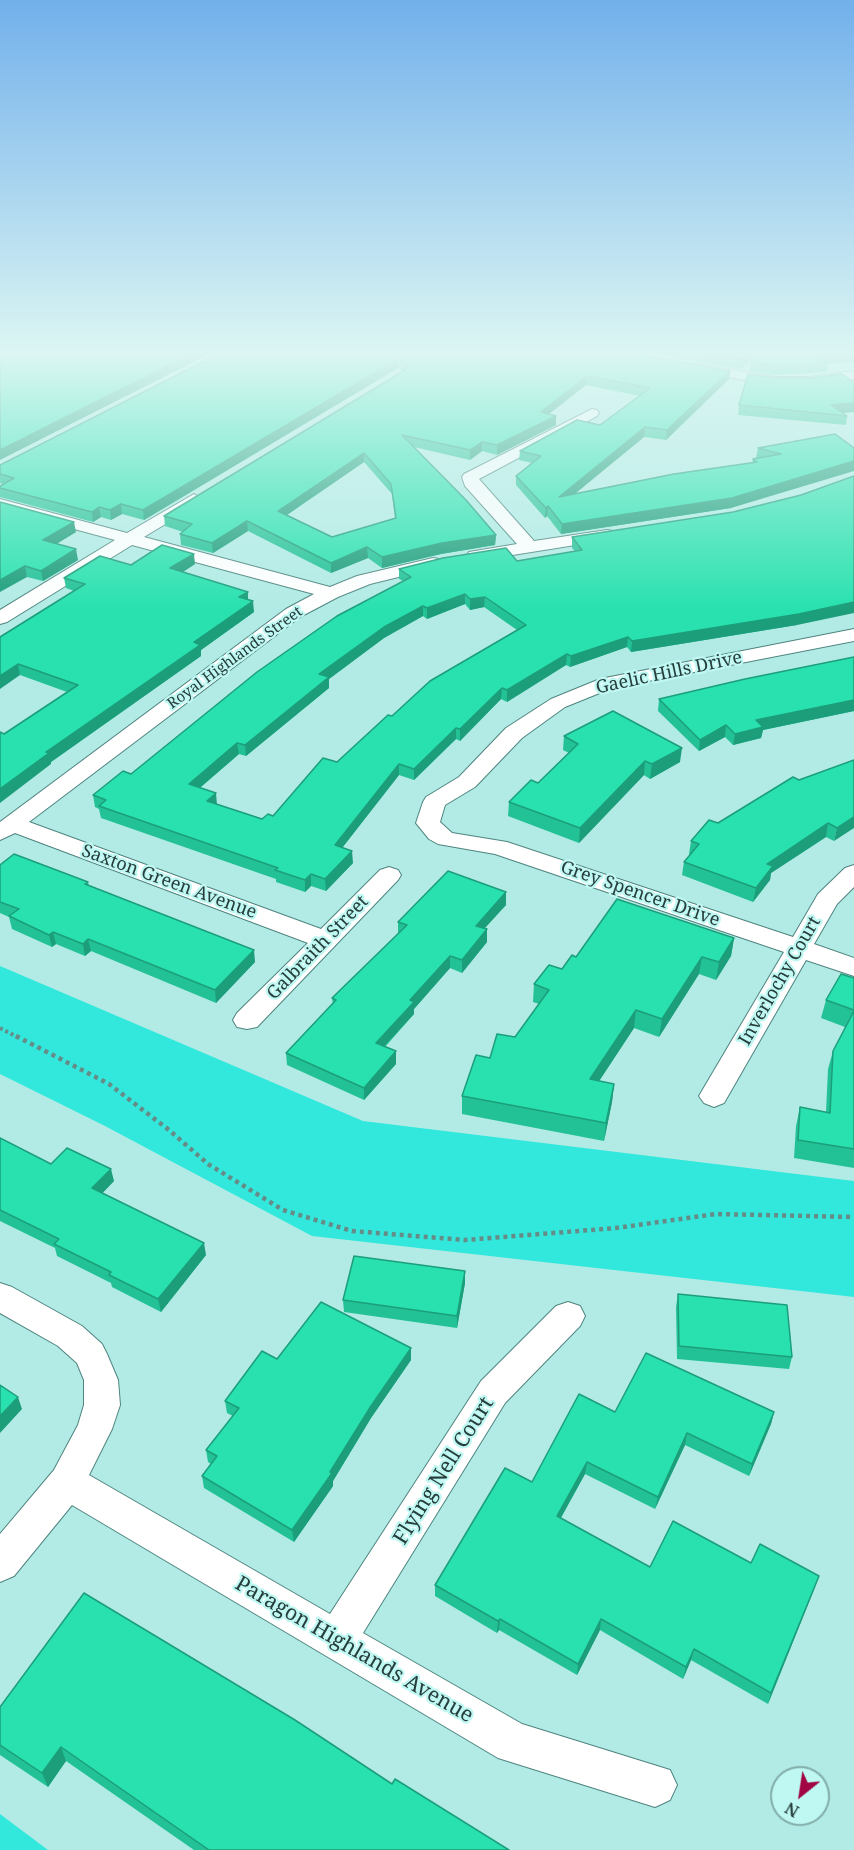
<!DOCTYPE html>
<html>
<head>
<meta charset="utf-8">
<style>
  body { margin:0 }
  #map { position:relative; width:854px; height:1850px; overflow:hidden; background:#b2ebe5; font-family:"Noto Serif",serif }
  canvas { display:block }
  .north { position:absolute; left:770px; top:1766px; width:60px; height:60px; box-sizing:border-box; background:#bff8f2; border:2px solid #82ada9; border-radius:50%; rotate:210deg; font-size:16px; font-weight:700; line-height:24px; text-align:center; color:#263d3b }
  .north::after { content:''; display:block; margin:auto; width:21px; height:27px; background:#a10543; clip-path:polygon(50% 0,100% 100%,50% 72%,0 100%) }
</style>
</head>
<body>
<div id="map">
<canvas width="854" height="1850"></canvas>
<div class="north">N</div>
</div>
<script>
const ctx = document.querySelector('canvas').getContext('2d');
ctx.lineJoin = 'round';
function paint(path, color) {
  ctx.fillStyle = color;
  ctx.fill(path, 'evenodd');
}
function toPath(rows) {
  const path = new Path2D();
  for (const r of rows) {
    path.moveTo(r[0], r[1]);
    for (let i = 2; i < r.length; i += 2) path.lineTo(r[i], r[i + 1]);
  }
  return path;
}
function strokePath(path, color, width, dash) {
  ctx.strokeStyle = color;
  ctx.lineWidth = width;
  ctx.lineCap = dash ? 'butt' : 'round';
  ctx.setLineDash(dash || []);
  ctx.stroke(path);
}
function label(font, color, halo, rows, align = 'center') {
  ctx.font = font + ' "Noto Serif",serif';
  ctx.lineWidth = 4.5;
  ctx.setLineDash([]);
  ctx.textBaseline = 'middle';
  ctx.strokeStyle = halo;
  ctx.fillStyle = color;
  for (const [text, x, y, turn = 0] of rows) {
    ctx.save();
    ctx.translate(x, y);
    ctx.rotate((+turn || 0) * Math.PI / 180);
    ctx.textAlign = isNaN(turn) ? turn : align;
    if (halo) ctx.strokeText(text, 0, 0);
    ctx.fillText(text, 0, 0);
    ctx.restore();
  }
}
paint(toPath([
  [0,966,363,1121,854,1181,854,1297,312,1236,105,1126,0,1074],
  [0,1814,48,1850,0,1850]
]), '#32e8dc');
const street = toPath([
  [697,364,774,377,809,377,854,371,854,379,809,385,774,385,692,371,690,368,692,365,697,364],
  [592,409,597,410,599,413,597,416,479,479,534,541,607,530,613,531,616,535,613,539,475,561,469,560,466,556,469,552,517,544,465,486,462,477,464,474,592,409],
  [194,494,202,499,200,503,144,537,330,587,357,576,433,558,439,559,442,563,439,567,370,584,338,597,300,617,29,822,321,929,380,870,389,867,398,870,401,875,398,880,257,1027,247,1029,237,1027,233,1020,237,1013,308,943,15,833,0,840,0,822,286,609,314,594,132,545,7,622,0,624,0,610,115,540,0,509,0,499,127,533,194,494],
  [854,629,854,641,612,688,565,707,522,738,475,787,445,805,440,822,452,833,507,842,793,937,818,894,845,868,854,865,854,887,837,904,814,944,854,958,854,976,806,960,724,1103,714,1107,704,1103,699,1096,784,952,495,854,438,844,429,839,416,823,423,802,426,797,459,777,506,728,551,699,600,679,854,629],
  [0,1283,12,1287,82,1326,102,1344,107,1354,118,1380,120,1405,112,1429,89,1475,330,1614,481,1381,556,1306,568,1302,580,1306,585,1316,580,1326,505,1403,363,1633,522,1724,670,1770,677,1785,670,1800,655,1807,498,1758,72,1505,14,1576,0,1582,0,1534,54,1470,78,1425,84,1405,84,1380,77,1363,58,1346,0,1313,0,1283]
]);
strokePath(street, '#4e847f', 2);
strokePath(toPath([
  [0,1028,19,1038]
]), '#668c88', 4, [3, 3]);
strokePath(toPath([
  [16,1036,109,1084,169,1130,208,1164,283,1210,352,1231,465,1240,616,1228,716,1214,854,1217]
]), '#668c88', 4.5, [4, 4]);
paint(street, '#fff');
paint(toPath([
  [224,351,730,371,729,379,666,440,644,437,574,494,752,463,753,459,758,458,756,458,758,448,835,434,731,508,561,534,547,516,545,518,516,485,516,476,532,463,519,460,520,451,600,425,640,396,586,385,549,414,556,416,556,425,497,455,482,451,470,460,414,447,496,535,495,545,441,554,382,568,368,558,331,573,248,531,213,553,181,545,180,534,183,532,165,526,164,516,403,371,398,368,144,520,122,514,111,520,101,517,93,522,0,497,0,486,3,484,0,483,0,465],
  [364,462,392,494,395,519,332,537,287,515],
  [639,351,854,351,854,361,828,364,827,372,774,375,750,371,752,358,740,369],
  [775,378,854,383,854,412,843,413,847,416,846,425,738,415,739,405],
  [801,495,797,625,631,652,627,647,570,667,566,665,507,702,501,699,460,741,456,739,414,780,399,775,342,848,353,863,326,891,311,886,305,892,276,882,276,879,101,818,99,809,95,807,93,795,131,774,403,581,399,579,399,569,517,561,575,551,572,548,572,537,733,512],
  [465,604,470,610,484,607,517,630,392,716,273,816,262,819,217,804,200,788,239,754,246,756,329,688,329,679,384,638,423,616,427,619],
  [0,502,76,532,56,544,78,560,43,581,27,577],
  [195,564,183,572,248,592,248,600,254,612,201,650,201,656,51,762,51,764,4,734,67,692,20,675,0,637,74,591,66,588,64,578,131,565],
  [854,657,854,711,763,730,761,738,733,745,725,737,699,751,658,711,659,699],
  [564,736,680,762,650,779,644,775,579,843,508,816,509,802,538,783,569,753,563,750],
  [854,760,834,841,826,837,771,873,770,880,753,902,682,875,684,862,690,855,689,854,691,841,718,823,799,780],
  [0,865,88,882,89,886,255,962,216,1003,91,951,85,956,56,944,52,947,12,929,9,917,0,913],
  [506,905,484,928,487,929,487,942,462,973,450,968,414,1009,414,1014,385,1047,396,1051,396,1064,364,1100,287,1065,286,1053,333,1004,332,998,398,934,398,922],
  [734,938,731,956,716,980,699,974,659,1037,634,1028,599,1081,614,1084,612,1102,604,1141,462,1114,462,1096,490,1058,515,1037,539,1004,533,1002,534,984,562,969,576,957],
  [854,978,854,1168,794,1158,796,1126,800,1107,826,1112,828,1069,833,1051,845,1027,821,1018,826,1000],
  [0,1138,51,1164,114,1181,102,1193,206,1255,161,1312,112,1287,111,1283,57,1256,55,1248,0,1221],
  [465,1283,457,1328,344,1312,343,1300],
  [678,1294,792,1357,789,1369,677,1359,676,1307],
  [277,1359,411,1360,371,1418,333,1481,333,1486,294,1542,204,1488,202,1476,211,1464,208,1462,206,1450,233,1416,227,1413,225,1401],
  [615,1412,774,1412,771,1424,749,1476,685,1445,655,1509,585,1474,561,1518,650,1567,751,1563,815,1587,768,1704,691,1660,683,1679,600,1630,577,1675,499,1630,497,1633,435,1596,435,1585,532,1482],
  [0,1707,392,1784,509,1850,194,1850,66,1761,48,1787,0,1755]
]), '#22c296');
paint(toPath([
  [0,351,8,351,0,355],
  [197,351,215,351,0,460,0,450],
  [751,351,754,351,754,356,740,369,742,360],
  [854,353,854,361,828,364,819,357],
  [398,359,398,368,144,520,143,510],
  [730,371,729,379,666,440,667,430],
  [587,376,586,385,540,421,541,412],
  [854,403,854,412,829,414,831,405],
  [556,416,556,425,497,455,497,445],
  [645,427,644,437,559,507,559,497],
  [482,442,482,451,470,460,470,450],
  [364,453,364,462,278,521,278,511],
  [854,461,854,471,731,508,561,534,562,524],
  [121,504,122,514,111,520,110,510],
  [548,506,547,516,545,518,546,508],
  [99,507,101,517,93,522,92,512],
  [247,521,248,531,213,553,212,543],
  [74,522,76,532,45,551,43,540],
  [496,535,495,545,441,554,382,568,382,557,442,543],
  [367,547,368,558,331,573,331,563],
  [76,549,78,560,43,581,41,571],
  [194,554,195,564,172,579,170,568],
  [25,566,27,577,0,592,0,580],
  [248,592,248,602,239,597],
  [465,594,465,604,427,619,427,608],
  [485,597,484,607,470,610,470,599],
  [253,601,254,612,201,650,201,656,51,762,51,764,0,803,0,789,46,752,194,642],
  [854,602,854,613,797,625,631,652,632,641],
  [423,606,423,616,384,638,329,679,329,688,246,756,245,745,319,674,384,627],
  [628,637,627,647,570,667,571,656],
  [567,654,566,665,507,702,507,690],
  [18,664,20,675,0,689,0,676],
  [502,688,501,699,460,741,460,729],
  [854,700,854,711,763,730,761,738,733,745,735,734,756,720],
  [726,725,725,737,699,751,700,740],
  [456,728,456,739,414,780,414,769],
  [237,743,239,754,190,796,189,784],
  [682,748,680,762,650,779,652,764],
  [645,761,644,775,579,843,580,828],
  [399,764,399,775,335,857,335,845],
  [216,793,217,805,207,801],
  [854,817,854,828,834,841,837,828],
  [828,823,826,837,771,873,770,880,753,902,756,888,767,864],
  [352,851,353,863,326,891,325,879],
  [311,874,311,886,305,892,305,880],
  [506,892,506,905,476,938,476,926],
  [487,929,487,942,462,973,462,960],
  [53,932,56,944,52,947,49,935],
  [734,938,731,956,716,980,719,962],
  [88,939,91,951,85,956,83,944],
  [254,950,255,962,216,1003,215,990],
  [450,956,450,968,414,1009,414,1014,376,1055,376,1043,410,1000],
  [702,957,699,974,659,1037,662,1019],
  [636,1010,634,1028,588,1098,590,1079],
  [396,1051,396,1064,364,1100,364,1088],
  [614,1084,612,1102,604,1141,606,1123],
  [111,1169,114,1181,95,1201,92,1188],
  [204,1243,206,1255,161,1312,158,1299],
  [465,1271,465,1283,457,1328,457,1316],
  [411,1348,411,1360,371,1418,333,1481,333,1486,294,1542,292,1530,371,1406],
  [18,1397,22,1409,0,1433,0,1416],
  [774,1412,771,1424,749,1476,752,1464],
  [687,1433,685,1445,655,1509,658,1497],
  [587,1462,585,1474,555,1528,557,1516],
  [819,1576,815,1587,768,1704,771,1693],
  [500,1619,499,1630,497,1633,498,1621],
  [601,1619,600,1630,577,1675,578,1664],
  [694,1649,691,1660,683,1679,686,1667],
  [61,1747,66,1761,48,1787,42,1773]
]), '#1c9e7a');
const building = toPath([
  [14,351,197,351,0,450,0,357,14,351],
  [224,351,620,351,730,371,667,430,645,427,559,497,674,474,757,462,753,459,781,454,758,448,835,434,854,448,854,461,732,498,562,524,548,506,546,508,516,476,541,456,520,451,577,420,600,425,650,388,587,376,541,412,556,416,497,445,482,442,470,450,402,435,466,500,496,535,442,543,382,557,367,547,331,563,247,521,212,543,180,534,192,524,164,516,405,370,408,365,398,359,143,510,121,504,110,510,99,507,92,512,0,488,0,486,14,478,0,474,0,465,224,351],
  [364,453,391,484,396,518,332,537,278,511,364,453],
  [691,351,751,351,742,360,691,351],
  [754,351,854,351,854,353,819,357,828,364,776,366,751,362,754,351],
  [748,374,775,378,810,378,842,374,854,383,854,403,831,405,847,416,739,405,748,374],
  [854,476,854,602,799,614,632,641,628,637,571,656,567,654,507,690,502,688,460,729,456,728,414,769,399,764,335,845,352,851,325,879,311,874,305,880,275,870,278,868,99,806,106,800,93,795,123,771,131,774,257,672,337,616,411,577,399,569,443,558,506,548,517,561,582,550,572,537,733,512,801,495,854,476],
  [465,594,470,599,485,597,526,625,430,681,392,716,388,715,337,762,323,758,273,816,268,814,262,819,207,801,216,793,189,784,237,743,245,745,329,677,319,674,384,627,423,606,427,608,465,594],
  [0,502,74,522,43,540,76,549,41,571,25,566,0,580,0,502],
  [162,545,194,554,170,568,248,592,239,597,253,601,194,642,200,645,46,752,49,753,0,789,0,732,4,734,78,685,18,664,0,676,0,637,85,584,64,578,100,556,131,565,162,545],
  [854,657,854,700,756,720,763,727,735,734,726,725,700,740,659,699,745,679,854,657],
  [613,711,682,748,652,764,645,761,580,828,509,802,531,780,538,783,578,744,564,736,613,711],
  [854,760,854,817,837,828,828,823,767,864,773,866,756,888,684,862,699,844,691,841,709,820,718,823,793,777,799,780,854,760],
  [14,854,88,882,85,884,254,950,215,990,88,939,83,944,53,932,49,935,9,916,19,909,0,902,0,865,14,854],
  [448,871,506,892,476,926,487,929,462,960,450,956,410,1000,414,1002,376,1043,396,1051,364,1088,286,1053,336,1000,332,998,407,925,398,922,448,871],
  [617,899,734,938,719,962,702,957,662,1019,636,1010,590,1079,614,1084,606,1123,462,1096,476,1055,490,1058,497,1034,515,1037,549,990,534,984,549,965,562,969,572,955,576,957,617,899],
  [841,974,854,978,854,1010,826,1000,841,974],
  [854,1011,854,1149,798,1140,800,1107,830,1113,833,1051,854,1011],
  [0,1138,51,1164,67,1148,111,1169,92,1188,204,1243,158,1299,109,1275,111,1272,54,1244,59,1239,0,1210,0,1138],
  [354,1256,465,1271,457,1316,343,1300,354,1256],
  [678,1294,787,1305,792,1357,679,1346,678,1294],
  [321,1302,411,1348,371,1406,330,1472,332,1473,292,1530,202,1476,217,1456,206,1450,239,1408,225,1401,262,1351,277,1359,321,1302],
  [646,1353,774,1412,752,1464,687,1433,658,1497,587,1462,557,1516,650,1567,673,1521,751,1563,760,1544,819,1576,771,1693,694,1649,686,1667,601,1619,578,1664,500,1619,498,1621,435,1585,505,1468,532,1482,579,1394,615,1412,646,1353],
  [0,1385,18,1397,0,1416,0,1385],
  [84,1593,295,1720,392,1784,395,1779,509,1850,209,1850,61,1747,42,1773,0,1745,0,1707,84,1593]
]);
paint(building, '#28e1ae');
strokePath(building, '#1c9e7a', 1.5);
const sky = ctx.createLinearGradient(0, 0, 0, 610);
sky.addColorStop(0, '#72b0eb');
sky.addColorStop(0.58, '#dcf6f3');
sky.addColorStop(1, '#dcf6f300');
ctx.fillStyle = sky;
ctx.fillRect(0, 0, 854, 610);
label('15px', '#263d3b', '#bff8f2', [
  ["Royal Highlands Street",235,658,-36]
]);
label('18px', '#263d3b', '#bff8f2', [
  ["Gaelic Hills Drive",669,673,-12],
  ["Saxton Green Avenue",169,882,20],
  ["Grey Spencer Drive",640,894,19],
  ["Galbraith Street",318,948,-46],
  ["Inverlochy Court",780,981,-60]
]);
label('21px', '#263d3b', '#bff8f2', [
  ["Flying Nell Court",444,1471,-58],
  ["Paragon Highlands Avenue",354,1650,30]
]);
</script>
</body>
</html>
